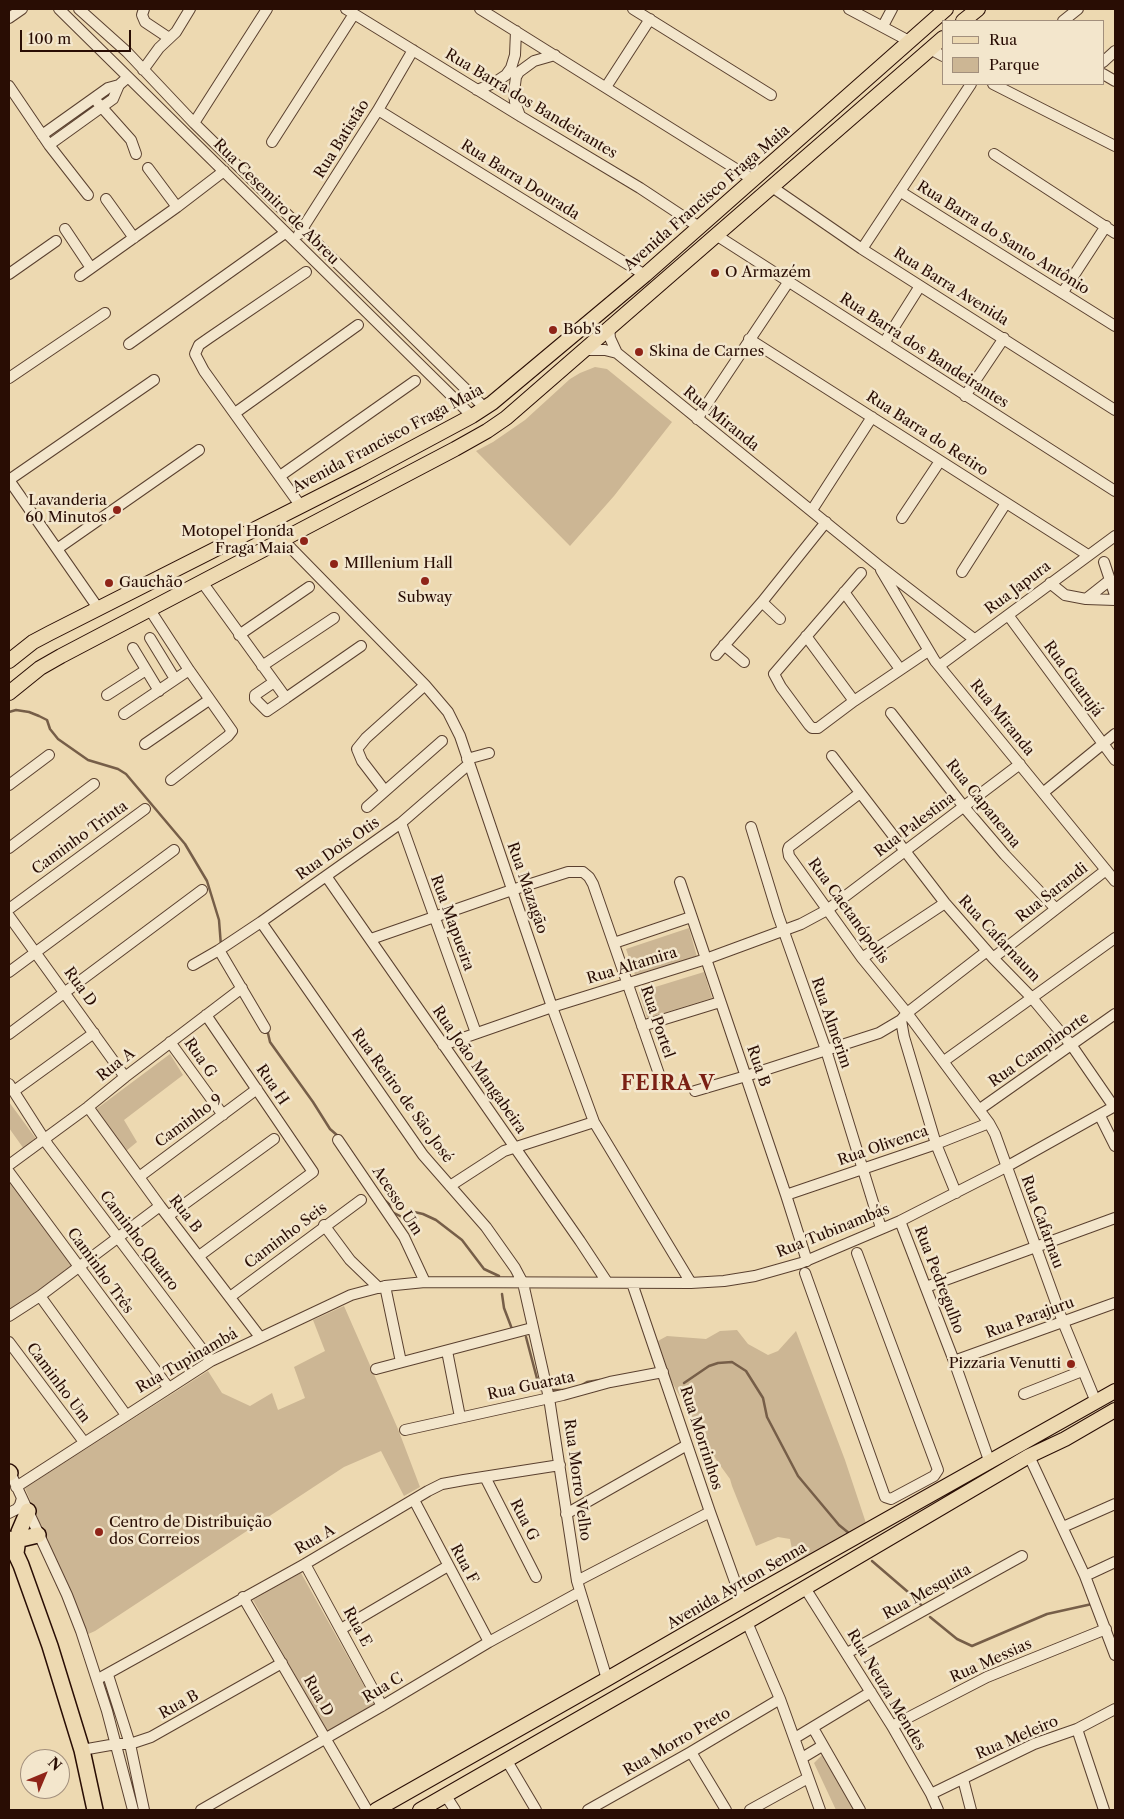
<!DOCTYPE html>
<html>
<head>
<meta charset="utf-8">
<style>
  body { margin:0 }
  #map { position:relative; width:1124px; height:1819px; overflow:hidden; background:#edd9b1; font-family:"Libre Caslon Text",serif }
  canvas { display:block }
  .frame { position:absolute; inset:0; border:10px solid #290d04; pointer-events:none }
  .legend { position:absolute; left:942px; top:20px; width:162px; height:65px; box-sizing:border-box; background:#f3e6cc; border:1px solid #a28f7c; margin:0; padding:6px 9px; list-style:none; font-size:15px; color:#290d04 }
  .legend li { display:flex; align-items:center; gap:10px; height:25px }
  .legend b { width:25px; border:1px solid #a28f7c }
  .north { position:absolute; left:20px; top:1749px; width:50px; height:50px; box-sizing:border-box; background:#f3e6cc; border:1px solid #a28f7c; border-radius:50%; rotate:45deg; font-size:14px; font-weight:700; line-height:20px; text-align:center; color:#290d04 }
  .north::after { content:''; display:block; margin:auto; width:18px; height:22px; background:#8f2418; clip-path:polygon(50% 0,100% 100%,50% 72%,0 100%) }
  .scale { position:absolute; left:20px; top:30px; width:111px; height:22px; box-sizing:border-box; border:2px solid #290d04; border-top:0; padding-left:6px; font-size:15px; line-height:18px; white-space:nowrap; color:#290d04; -webkit-text-stroke:4px #f3e6cc; paint-order:stroke }
</style>
</head>
<body>
<div id="map">
<canvas width="1124" height="1819"></canvas>
<div class="frame"></div>
<ul class="legend">
<li><b style="height:6px;background:#edd9b1"></b>Rua</li>
<li><b style="height:14px;background:#ccb694"></b>Parque</li>
</ul>
<div class="north">N</div>
<div class="scale">100 m</div>
</div>
<script>
const ctx = document.querySelector('canvas').getContext('2d');
ctx.lineJoin = 'round';
function paint(path, color) {
  ctx.fillStyle = color;
  ctx.fill(path, 'evenodd');
}
function toPath(rows) {
  const path = new Path2D();
  for (const r of rows) {
    path.moveTo(r[0], r[1]);
    for (let i = 2; i < r.length; i += 2) path.lineTo(r[i], r[i + 1]);
  }
  return path;
}
function strokePath(path, color, width, dash) {
  ctx.strokeStyle = color;
  ctx.lineWidth = width;
  ctx.lineCap = dash ? 'butt' : 'round';
  ctx.setLineDash(dash || []);
  ctx.stroke(path);
}
function label(font, color, halo, rows, align = 'center') {
  ctx.font = font + ' "Libre Caslon Text",serif';
  ctx.lineWidth = 5;
  ctx.setLineDash([]);
  ctx.textBaseline = 'middle';
  ctx.strokeStyle = halo;
  ctx.fillStyle = color;
  for (const [text, x, y, turn = 0] of rows) {
    ctx.save();
    ctx.translate(x, y);
    ctx.rotate((+turn || 0) * Math.PI / 180);
    ctx.textAlign = isNaN(turn) ? turn : align;
    if (halo) ctx.strokeText(text, 0, 0);
    ctx.fillText(text, 0, 0);
    ctx.restore();
  }
}
paint(toPath([
  [595,367,607,369,672,422,614,496,570,546,476,451,493,442,525,420,570,379,580,373],
  [689,928,697,957,635,975,626,949],
  [704,972,712,998,647,1018,639,992],
  [170,1054,183,1075,124,1120,137,1142,126,1151,95,1110],
  [9,1102,37,1140,24,1149,9,1128],
  [9,1180,72,1266,9,1311],
  [344,1306,398,1429,420,1487,404,1496,381,1451,344,1467,95,1631,86,1635,25,1488,208,1371,222,1393,250,1406,272,1393,278,1410,305,1398,294,1367,325,1351,313,1320],
  [737,1330,748,1344,768,1355,778,1351,796,1331,845,1460,867,1526,795,1565,790,1539,778,1537,756,1546,732,1486,730,1479,717,1461,670,1379,656,1342,667,1336,706,1339,720,1331],
  [301,1573,376,1707,328,1734,253,1600],
  [823,1754,858,1810,836,1810,814,1763]
]), '#ccb694');
strokePath(toPath([
  [9,712,16,710,29,712,39,716,47,720,50,729,58,739,88,760,118,769,126,774,185,844,207,881,219,920,221,946],
  [267,1029,270,1042,313,1102,330,1129,338,1136],
  [383,1199,389,1204,392,1212,402,1217,410,1211,423,1214,436,1220,462,1240,484,1269,499,1276],
  [502,1294,504,1308,512,1329],
  [526,1337,540,1390],
  [684,1383,709,1366,718,1363,732,1362,746,1371,763,1398,767,1417,798,1476,839,1525,850,1534],
  [580,1386,587,1382,600,1380],
  [554,1390,565,1390],
  [872,1561,915,1598,923,1607],
  [930,1617,957,1639,972,1646,1047,1614,1092,1604]
]), '#765e48', 2.5);
const minor = toPath([
  [59,9,472,416],
  [79,9,127,52,194,123,485,408],
  [144,9,142,15,145,22,169,38],
  [346,9,520,116,640,188,699,227],
  [480,9,752,179],
  [633,9,771,95],
  [849,9,909,41],
  [9,18,22,9],
  [1063,21,1078,9],
  [883,26,892,9],
  [930,49,943,56],
  [1103,62,1115,51],
  [143,70,159,48,176,32,190,9],
  [1103,74,1115,81],
  [993,84,1115,146],
  [9,86,49,145,88,195],
  [606,87,650,19],
  [477,90,494,83,506,75,511,68,515,55,516,31],
  [98,103,131,140,136,154],
  [378,110,645,275],
  [520,116,515,102,514,92,516,77,519,72,534,61,555,55],
  [194,123,267,9],
  [42,135,108,88,119,85],
  [272,142,354,14],
  [49,145,113,99,119,85,128,77],
  [994,154,1115,233],
  [148,168,177,207],
  [772,187,862,249,1115,410],
  [901,192,1115,326],
  [106,199,134,238],
  [65,229,91,268],
  [299,234,378,110,413,50],
  [716,235,1115,491],
  [862,249,971,84],
  [9,274,56,241],
  [80,276,177,207,224,171],
  [1063,292,1106,226],
  [609,328,610,338,617,353,878,565,974,639],
  [749,339,1088,555],
  [884,343,920,286],
  [129,344,285,233],
  [585,350,605,350,617,353],
  [9,378,105,313],
  [965,396,1004,338],
  [235,413,358,325],
  [697,419,789,281],
  [280,476,415,381],
  [9,480,154,380],
  [9,480,98,608],
  [300,505,204,371,195,354,199,345,209,338,306,272],
  [812,510,872,417],
  [902,518,940,461],
  [282,539,425,685,448,712,460,736,552,1007,594,1122,691,1283],
  [57,549,199,450],
  [1104,562,1115,595],
  [881,570,935,661,1115,881],
  [962,572,1006,503],
  [861,573,774,674,781,687,809,725,812,728,818,728,854,701,928,651],
  [202,582,286,698,361,646],
  [1050,583,1065,595,1086,599,1115,600],
  [844,592,900,669],
  [1086,599,1110,580],
  [762,602,780,619],
  [150,610,189,670,232,731,228,736,171,780],
  [1008,615,1115,760],
  [239,635,309,587],
  [806,636,854,701],
  [150,638,175,679],
  [724,645,744,662],
  [133,648,159,691],
  [716,655,762,602,826,522],
  [262,666,334,618],
  [939,666,1115,536],
  [274,682,255,695,255,699,267,711,286,698],
  [107,695,146,670],
  [891,713,964,807,1005,855,1056,909],
  [124,714,189,670],
  [145,744,209,700],
  [832,756,945,903,993,958,1032,998,1072,1046,1114,1107],
  [467,759,489,753],
  [9,785,49,755],
  [385,791,362,761,357,749,366,738,425,685],
  [1044,792,1115,734],
  [860,793,789,847,788,850,789,856,862,958,907,1013,989,1123,995,1134,1063,1322,1096,1402],
  [367,807,442,741],
  [401,823,476,1033],
  [751,827,778,915,826,1050,881,1228],
  [9,848,94,784],
  [326,876,580,1241,607,1282],
  [680,882,786,1195,807,1261],
  [9,909,145,809],
  [9,916,125,1077],
  [261,922,423,1155,486,1227,515,1268,523,1283,549,1398,577,1581,607,1679],
  [371,939,512,890,568,872,583,872,589,877,593,884,660,1077],
  [614,943,691,917],
  [219,950,261,922,401,823,469,764],
  [862,958,945,903],
  [993,958,1106,870],
  [193,965,219,950,265,1028],
  [9,972,174,850],
  [901,1020,904,1037,936,1144,956,1193],
  [642,1026,720,1002],
  [9,1034,202,890],
  [170,1042,223,1115],
  [443,1045,552,1007,706,959,801,924,827,910,1020,764],
  [944,1061,1115,938],
  [9,1084,48,1145,211,1361],
  [14,1091,94,1033],
  [695,1091,746,1076,879,1033,901,1020,907,1013,987,951],
  [88,1107,160,1206,260,1337],
  [980,1109,1115,1014],
  [1100,1116,1115,1146],
  [338,1140,404,1237,425,1282],
  [9,1165,88,1107,125,1077,242,988],
  [9,1172,168,1387],
  [139,1177,257,1089],
  [450,1186,504,1151,594,1122],
  [786,1195,936,1144,989,1123],
  [168,1216,274,1139],
  [900,1221,954,1361,990,1463],
  [324,1225,350,1260,379,1288],
  [199,1256,313,1172,206,1015],
  [805,1273,885,1497,891,1499,934,1476,938,1470,857,1253],
  [632,1283,710,1512,742,1601],
  [385,1286,401,1362],
  [926,1287,1115,1218],
  [40,1296,126,1415],
  [230,1297,361,1200],
  [9,1316,40,1296,160,1206],
  [9,1342,84,1442],
  [447,1351,460,1417],
  [954,1361,1115,1303],
  [376,1369,532,1328],
  [1024,1394,1082,1371],
  [405,1430,563,1395,610,1382,663,1372],
  [1029,1456,1085,1576,1115,1655],
  [9,1470,67,1595,81,1631,107,1711,133,1810],
  [485,1477,536,1577],
  [16,1487,211,1361,351,1295,385,1286,425,1282,691,1283,724,1281,755,1276,801,1263,900,1221,1006,1167,1115,1106],
  [414,1500,489,1642],
  [9,1513,17,1509,20,1505,22,1498],
  [566,1514,687,1445],
  [1063,1527,1115,1504],
  [305,1564,382,1706],
  [1085,1576,1115,1562],
  [577,1581,710,1512],
  [805,1588,892,1726,931,1794,938,1810],
  [243,1597,367,1810],
  [747,1622,780,1699,820,1810],
  [341,1629,448,1566],
  [847,1653,1022,1556],
  [108,1675,130,1744,144,1810],
  [98,1679,305,1564,428,1491,442,1484,464,1480,560,1465],
  [892,1726,987,1677,1106,1629],
  [813,1728,860,1810],
  [1077,1729,1104,1810],
  [795,1738,871,1692],
  [82,1750,116,1744,130,1744,151,1737,282,1663],
  [691,1752,726,1810],
  [802,1758,822,1746],
  [507,1761,536,1810],
  [963,1779,971,1810],
  [931,1794,1034,1744,1077,1729,1115,1709],
  [446,1796,455,1810],
  [201,1810,382,1706,489,1642,580,1592],
  [588,1810,691,1752,780,1699],
  [750,1810,808,1778]
]);
const major = toPath([
  [963,21,978,9],
  [9,661,33,642,50,633,364,474,472,416,492,403,645,275,946,9],
  [9,693,40,668,61,656,455,449,487,431,506,418,943,38],
  [376,1810,607,1679,742,1601,1115,1391],
  [420,1810,747,1622,1029,1456,1065,1439,1115,1410]
]);
const highway = toPath([
  [9,1472,10,1473],
  [9,1539,21,1565,50,1646,82,1750,95,1810],
  [17,1540,38,1535],
  [16,1553,19,1532,28,1511]
]);
strokePath(minor, '#5a402f', 12);
strokePath(major, '#290d04', 16);
strokePath(highway, '#290d04', 18);
strokePath(minor, '#f3e6cc', 10);
strokePath(major, '#edd9b1', 14);
strokePath(highway, '#edd9b1', 15);
for (const [x, y, r, color] of [
  [715,273,5,"#8f2418"],
  [553,330,5,"#8f2418"],
  [639,352,5,"#8f2418"],
  [117,510,5,"#8f2418"],
  [304,541,5,"#8f2418"],
  [334,564,5,"#8f2418"],
  [425,581,5,"#8f2418"],
  [109,583,5,"#8f2418"],
  [1071,1364,5,"#8f2418"],
  [99,1532,5,"#8f2418"]
]) {
  const dot = new Path2D();
  dot.arc(x, y, r, 0, 2 * Math.PI);
  ctx.fillStyle = color;
  ctx.fill(dot);
  strokePath(dot, '#f3e6cc', 2);
}
label('15px', '#290d04', '#f3e6cc', [
  ["Rua Barra dos Bandeirantes",531,104,31],
  ["Rua Batistão",342,139,-58],
  ["Rua Barra Dourada",520,180,32],
  ["Avenida Francisco Fraga Maia",707,198,-41],
  ["Rua Cesemiro de Abreu",276,202,45],
  ["Rua Barra do Santo Antônio",1003,238,32],
  ["Rua Barra Avenida",951,287,32],
  ["Rua Barra dos Bandeirantes",924,351,33],
  ["Rua Miranda",721,419,39],
  ["Rua Barra do Retiro",927,434,33],
  ["Avenida Francisco Fraga Maia",388,439,-28],
  ["Rua Japura",1018,588,-37],
  ["Rua Guarujá",1073,679,54],
  ["Rua Miranda",1002,718,51],
  ["Rua Capanema",983,804,51],
  ["Rua Palestina",915,825,-37],
  ["Caminho Trinta",80,838,-36],
  ["Rua Dois Otis",338,849,-35],
  ["Rua Mazagão",527,888,71],
  ["Rua Sarandi",1052,893,-38],
  ["Rua Caetanópolis",848,911,54],
  ["Rua Mapueira",452,923,70],
  ["Rua Cafarnaum",999,939,47],
  ["Rua Altamira",632,966,-17],
  ["Rua D",80,987,54],
  ["Rua Portel",657,1022,71],
  ["Rua Almerim",831,1023,71],
  ["Rua Campinorte",1039,1050,-35],
  ["Rua G",200,1058,55],
  ["Rua A",116,1065,-38],
  ["Rua B",758,1066,71],
  ["Rua João Mangabeira",479,1070,55],
  ["Rua H",272,1085,56],
  ["Rua Retiro de São José",402,1096,54],
  ["Caminho 9",189,1121,-36],
  ["Rua Olivenca",883,1146,-19],
  ["Acesso Um",397,1201,57],
  ["Rua B",185,1214,52],
  ["Rua Cafarnau",1042,1222,70],
  ["Rua Tubinambás",833,1231,-22],
  ["Caminho Seis",286,1236,-37],
  ["Caminho Quatro",139,1241,53],
  ["Caminho Três",100,1271,54],
  ["Rua Pedregulho",939,1280,69],
  ["Rua Parajuru",1030,1318,-20],
  ["Rua Tupinambá",187,1361,-30],
  ["Caminho Um",58,1383,53],
  ["Rua Guarata",531,1386,-12],
  ["Rua Morrinhos",701,1438,72],
  ["Rua Morro Velho",577,1480,82],
  ["Rua G",524,1520,63],
  ["Rua A",315,1540,-30],
  ["Rua F",464,1564,62],
  ["Avenida Ayrton Senna",737,1586,-30],
  ["Rua Mesquita",927,1592,-29],
  ["Rua E",357,1627,61],
  ["Rua Messias",991,1661,-24],
  ["Rua C",383,1688,-31],
  ["Rua Neuza Mendes",886,1690,59],
  ["Rua D",318,1696,60],
  ["Rua B",179,1705,-29],
  ["Rua Meleiro",1017,1738,-23],
  ["Rua Morro Preto",677,1742,-30]
]);
label('15px', '#290d04', '#f3e6cc', [
  ["O Armazém",725,273],
  ["Bob's",563,330],
  ["Skina de Carnes",649,352],
  ["Lavanderia",107,501,"right"],
  ["60 Minutos",107,518,"right"],
  ["Motopel Honda",294,532,"right"],
  ["Fraga Maia",294,549,"right"],
  ["MIllenium Hall",344,564],
  ["Gauchão",119,583],
  ["Subway",425,598,"center"],
  ["Pizzaria Venutti",1061,1364,"right"],
  ["Centro de Distribuição",109,1523],
  ["dos Correios",109,1540]
], 'left');
ctx.letterSpacing = '1px';
label('bold 20px', '#7a1f14', '#f3e6cc', [
  ["FEIRA V",668,1084]
]);
ctx.letterSpacing = '0px';
</script>
</body>
</html>
